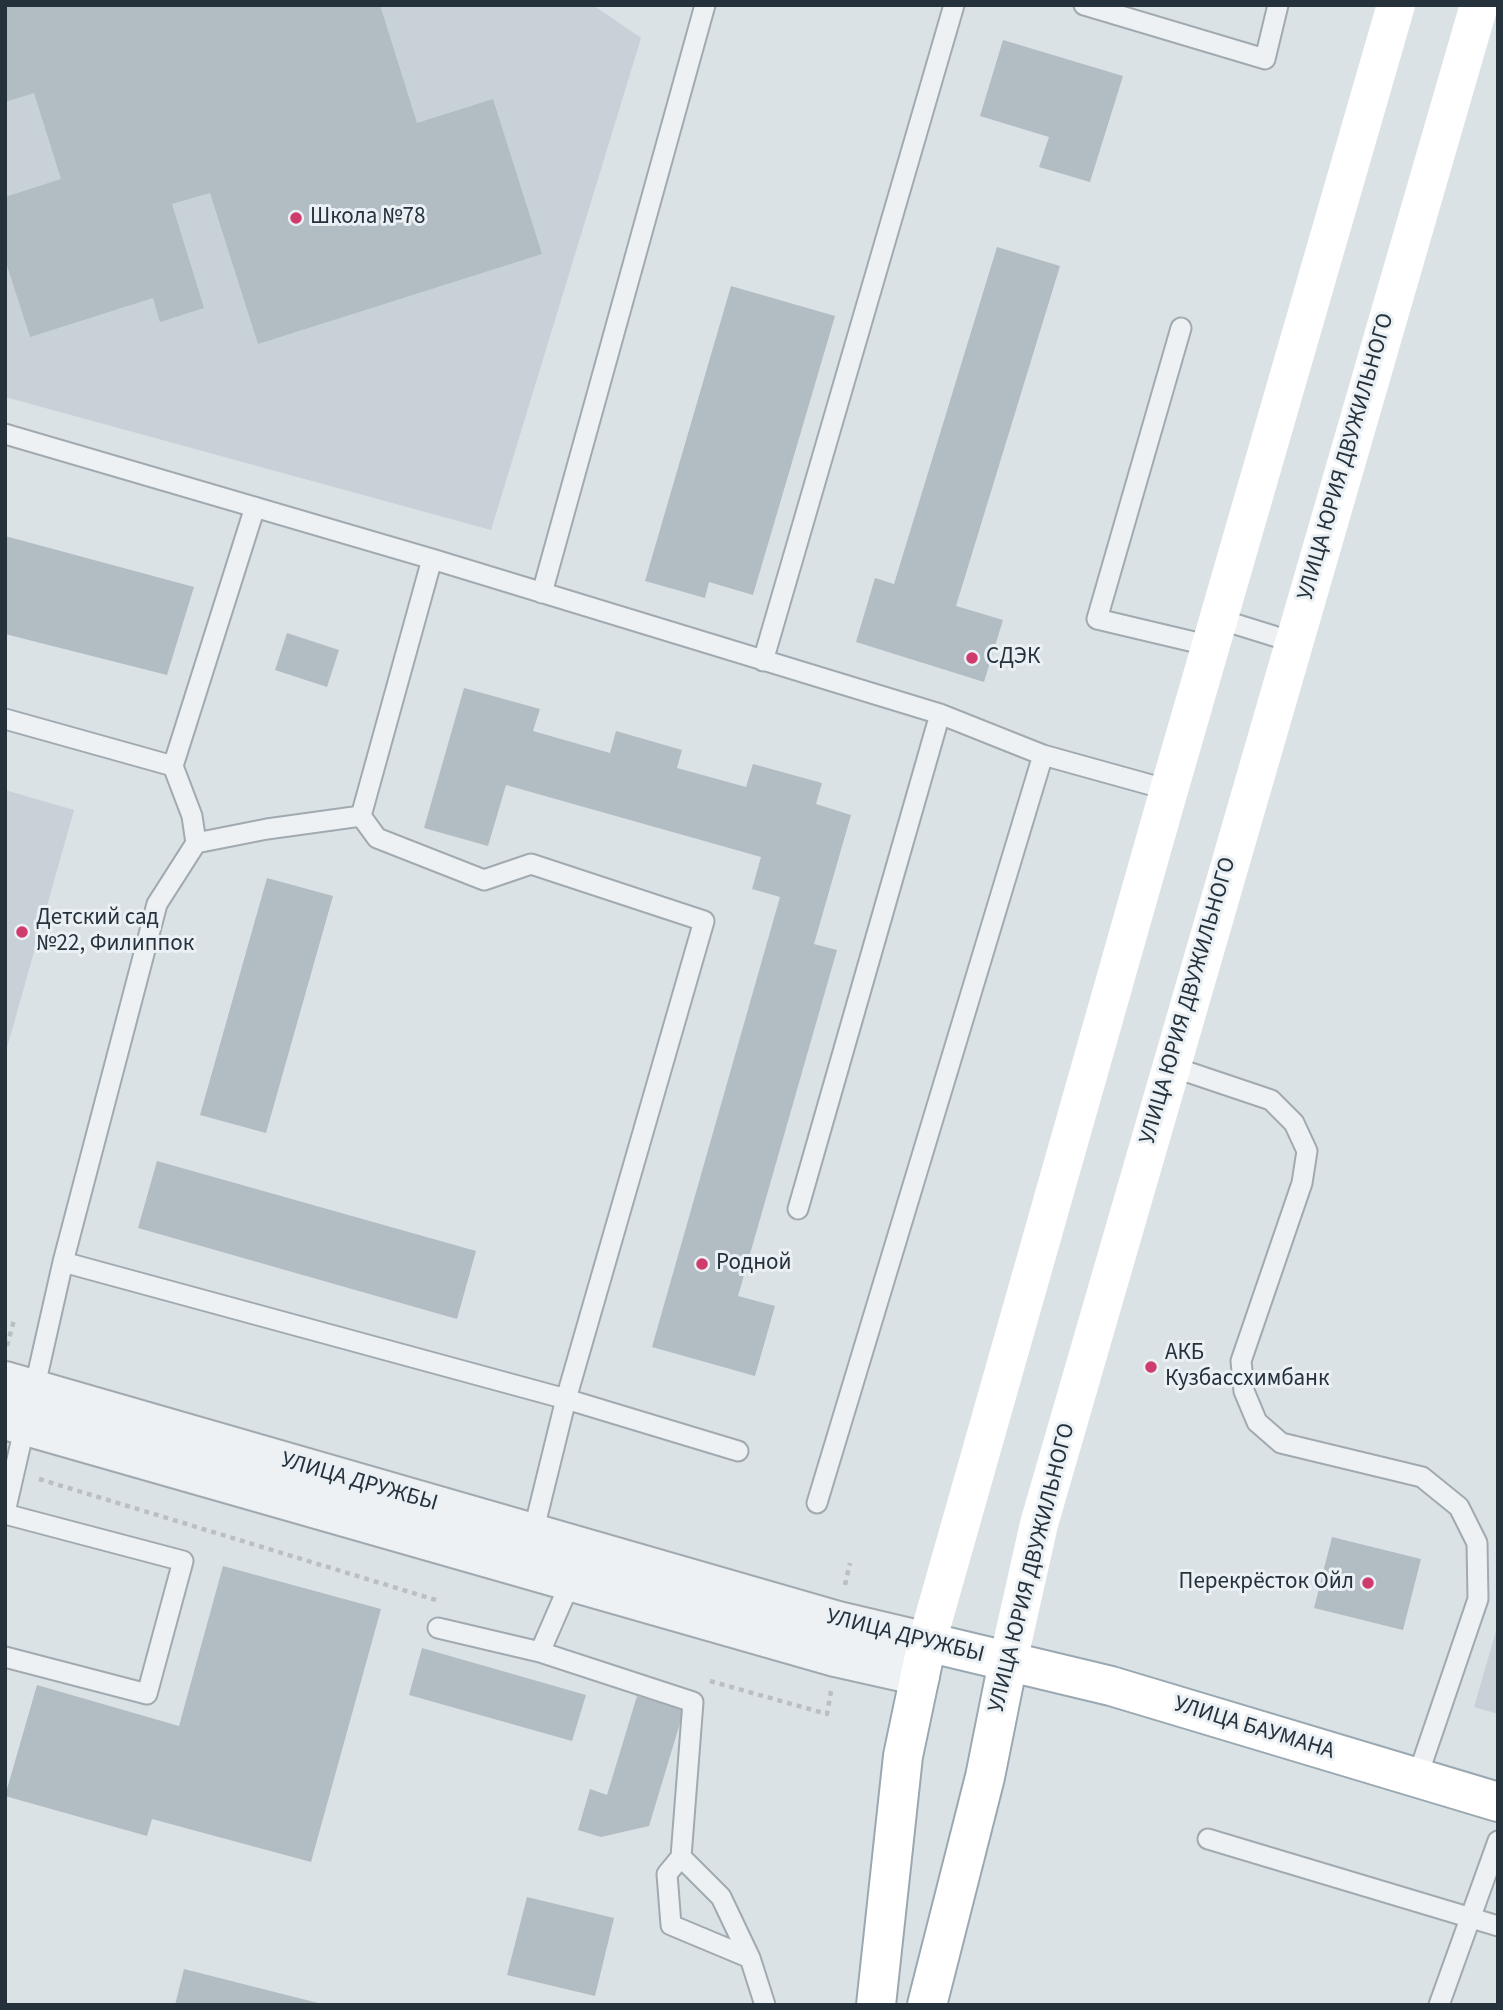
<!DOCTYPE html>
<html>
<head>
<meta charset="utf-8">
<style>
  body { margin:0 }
  #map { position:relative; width:1503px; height:2010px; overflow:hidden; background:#dbe2e6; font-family:"Source Sans 3",sans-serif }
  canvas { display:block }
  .frame { position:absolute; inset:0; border:7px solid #25323c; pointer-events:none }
</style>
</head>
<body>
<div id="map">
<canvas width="1503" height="2010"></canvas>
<div class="frame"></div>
</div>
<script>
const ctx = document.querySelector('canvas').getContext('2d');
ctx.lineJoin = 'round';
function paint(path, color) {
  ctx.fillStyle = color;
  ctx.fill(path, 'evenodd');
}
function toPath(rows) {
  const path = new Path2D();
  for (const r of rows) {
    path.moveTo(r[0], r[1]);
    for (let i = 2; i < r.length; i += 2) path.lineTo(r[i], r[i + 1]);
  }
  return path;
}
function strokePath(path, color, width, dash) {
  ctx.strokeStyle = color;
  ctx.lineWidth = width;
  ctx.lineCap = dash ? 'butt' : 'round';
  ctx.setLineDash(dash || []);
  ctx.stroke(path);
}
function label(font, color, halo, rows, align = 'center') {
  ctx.font = font + ' "Source Sans 3",sans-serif';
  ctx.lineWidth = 6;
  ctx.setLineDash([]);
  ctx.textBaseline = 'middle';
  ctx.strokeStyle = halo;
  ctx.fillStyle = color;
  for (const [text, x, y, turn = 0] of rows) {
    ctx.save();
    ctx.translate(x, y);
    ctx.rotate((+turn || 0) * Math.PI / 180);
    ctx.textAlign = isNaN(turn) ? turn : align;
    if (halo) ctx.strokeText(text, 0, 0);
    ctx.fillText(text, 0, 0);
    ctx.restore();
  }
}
paint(toPath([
  [5,5,593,5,641,38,491,530,5,397],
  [5,790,74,810,5,1055],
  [1498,1624,1498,1714,1474,1707]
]), '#c9d1d8');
paint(toPath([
  [5,5,380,5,417,123,493,99,542,254,258,344,210,193,172,204,204,308,160,322,153,298,30,337,5,259,5,197,61,179,34,93,5,102],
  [1003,40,1123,76,1090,182,1039,167,1049,137,980,116],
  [997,247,1060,266,956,606,1003,620,984,682,856,642,875,578,894,584],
  [731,286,835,316,753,595,709,582,705,598,645,581],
  [5,536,194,587,167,675,5,634],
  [287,633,339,650,327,687,275,670],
  [464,688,540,709,533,731,610,753,616,731,682,750,677,768,746,787,753,764,822,783,816,804,851,815,814,944,837,950,738,1296,775,1306,755,1376,652,1347,780,897,752,889,761,857,506,785,488,846,424,828],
  [267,878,333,896,266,1133,200,1115],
  [157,1161,476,1251,457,1319,138,1228],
  [1332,1537,1421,1559,1403,1630,1314,1608],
  [223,1566,381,1609,311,1862,152,1819,147,1836,5,1796,37,1685,179,1726],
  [422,1648,586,1695,572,1741,409,1695],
  [637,1696,684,1710,649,1826,601,1837,578,1830,590,1789,607,1795],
  [527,1897,614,1918,595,1996,507,1975],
  [184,1969,322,2004,322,2005,175,2005]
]), '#b2bcc3');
const service = toPath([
  [1084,5,1265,59,1278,5],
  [1181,328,1097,619,1211,646],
  [5,434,432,559],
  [542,593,705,5],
  [1219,619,1293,642],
  [763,661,954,5],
  [5,719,173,766],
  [196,843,267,829,361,816],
  [1170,1066,1271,1100,1294,1123,1307,1151,1302,1183,1241,1361,1244,1391,1257,1422,1281,1443,1422,1477,1459,1507,1477,1543,1478,1599,1417,1778],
  [798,1209,940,714],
  [63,1262,566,1399,738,1451],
  [34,1390,63,1262,157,904,196,843,192,816,173,766,255,507],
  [817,1503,1043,755],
  [5,1512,25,1425],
  [5,1514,183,1561,147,1694,5,1657],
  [533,1533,566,1399,704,921,531,864,484,880,377,838,361,816,432,559,940,714,1043,755,1169,790],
  [438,1628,540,1652,570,1583],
  [540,1652,693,1702,681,1857],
  [1208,1839,1498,1926],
  [750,1958,671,1925,667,1874,681,1857,721,1897,750,1958,765,2005],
  [1439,2005,1498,1841]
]);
const tertiary = toPath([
  [5,1381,838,1621,927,1642],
  [5,1420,835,1657,920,1676]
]);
const primary = toPath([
  [876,2005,903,1756,927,1642,1111,1686,1498,1802],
  [927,2005,985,1777,1008,1662]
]);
strokePath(service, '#a1aab0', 23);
strokePath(tertiary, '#a1aab0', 42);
strokePath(primary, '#9aa8b2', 42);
strokePath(toPath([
  [7,1346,14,1320],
  [39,1479,436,1600],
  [845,1585,850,1563],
  [710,1681,827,1714,831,1691]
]), '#babfc4', 4.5, [5, 5]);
strokePath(service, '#eef1f4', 19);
strokePath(tertiary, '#eef1f4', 38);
strokePath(toPath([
  [927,1642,1169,790,1396,5],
  [1008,1662,1039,1524,1479,5]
]), '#fff', 38);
strokePath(primary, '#fff', 38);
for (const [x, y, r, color] of [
  [296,218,7,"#d03b6d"],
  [972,658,7,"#d03b6d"],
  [22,932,7,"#d03b6d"],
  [702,1264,7,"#d03b6d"],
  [1151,1367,7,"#d03b6d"],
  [1368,1583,7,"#d03b6d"]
]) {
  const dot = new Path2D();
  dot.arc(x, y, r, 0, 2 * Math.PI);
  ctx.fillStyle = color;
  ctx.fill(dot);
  strokePath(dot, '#eaf0f4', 2.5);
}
label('23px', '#25323c', '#eaf0f4', [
  ["Школа №78",310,218],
  ["СДЭК",986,658],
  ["Детский сад",36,919],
  ["№22, Филиппок",36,945],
  ["Родной",716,1264],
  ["АКБ",1165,1354],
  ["Кузбассхимбанк",1165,1380],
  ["Перекрёсток Ойл",1354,1583,"right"]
], 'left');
label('23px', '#25323c', '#eaf0f4', [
  ["УЛИЦА ЮРИЯ ДВУЖИЛЬНОГО",1347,457,-74],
  ["УЛИЦА ЮРИЯ ДВУЖИЛЬНОГО",1189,1001,-74],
  ["УЛИЦА ДРУЖБЫ",359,1483,16],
  ["УЛИЦА ЮРИЯ ДВУЖИЛЬНОГО",1033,1568,-76],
  ["УЛИЦА ДРУЖБЫ",905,1637,14],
  ["УЛИЦА БАУМАНА",1254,1729,17]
]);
</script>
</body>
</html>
